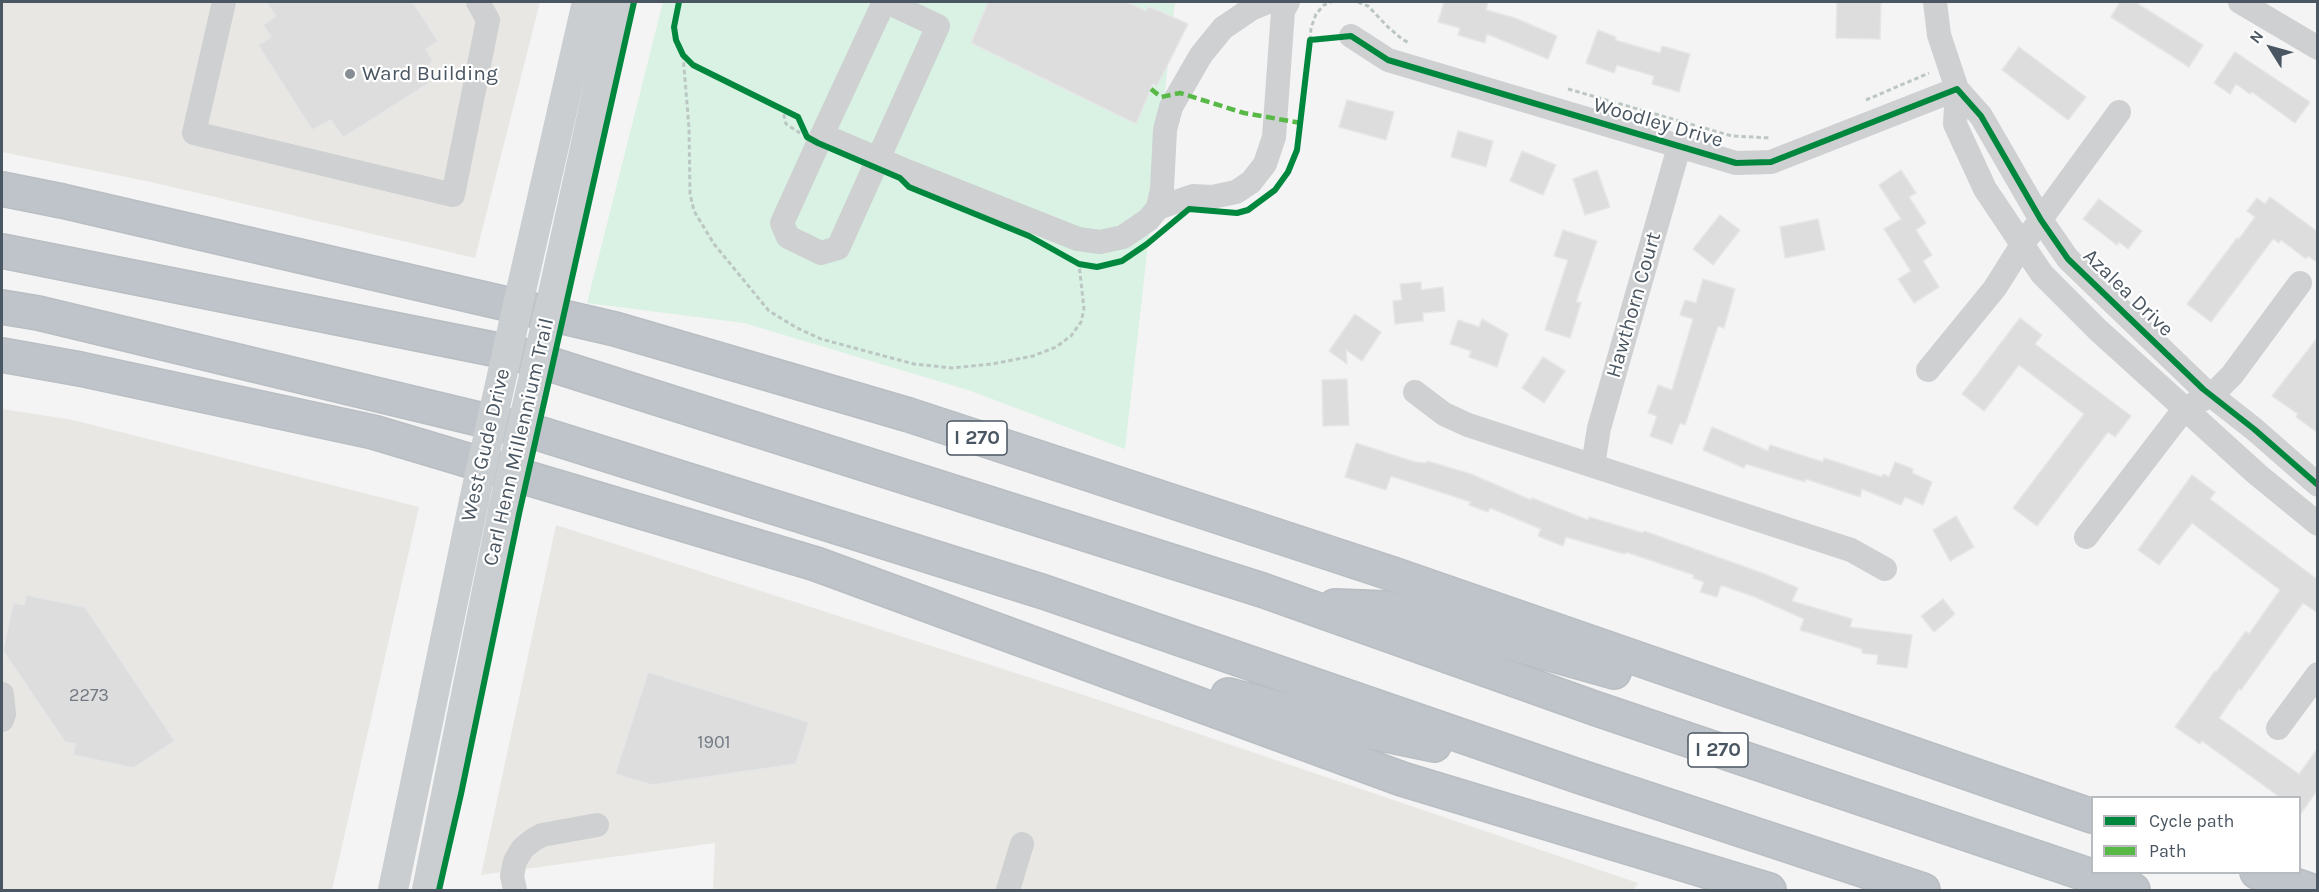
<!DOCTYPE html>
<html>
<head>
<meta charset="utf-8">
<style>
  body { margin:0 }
  #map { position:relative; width:2319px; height:892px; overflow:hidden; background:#f4f4f4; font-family:Karla,sans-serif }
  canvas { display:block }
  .frame { position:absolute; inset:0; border:3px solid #4a5661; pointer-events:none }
  .legend { position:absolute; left:2091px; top:796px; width:210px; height:78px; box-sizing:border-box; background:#fff; border:2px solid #b7bbc0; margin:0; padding:8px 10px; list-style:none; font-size:18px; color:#4a5661 }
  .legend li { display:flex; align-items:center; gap:12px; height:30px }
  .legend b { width:30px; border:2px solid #b7bbc0 }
  .north { position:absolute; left:2241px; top:18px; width:60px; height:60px; -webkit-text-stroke:4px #fff; paint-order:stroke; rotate:307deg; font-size:16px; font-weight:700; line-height:24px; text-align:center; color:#4a5661 }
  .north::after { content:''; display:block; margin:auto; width:21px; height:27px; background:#4a5661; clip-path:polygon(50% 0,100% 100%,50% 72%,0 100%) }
</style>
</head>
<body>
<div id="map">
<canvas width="2319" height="892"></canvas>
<div class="frame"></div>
<ul class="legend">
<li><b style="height:8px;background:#00873e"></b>Cycle path</li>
<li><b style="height:8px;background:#58b947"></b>Path</li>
</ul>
<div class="north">N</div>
</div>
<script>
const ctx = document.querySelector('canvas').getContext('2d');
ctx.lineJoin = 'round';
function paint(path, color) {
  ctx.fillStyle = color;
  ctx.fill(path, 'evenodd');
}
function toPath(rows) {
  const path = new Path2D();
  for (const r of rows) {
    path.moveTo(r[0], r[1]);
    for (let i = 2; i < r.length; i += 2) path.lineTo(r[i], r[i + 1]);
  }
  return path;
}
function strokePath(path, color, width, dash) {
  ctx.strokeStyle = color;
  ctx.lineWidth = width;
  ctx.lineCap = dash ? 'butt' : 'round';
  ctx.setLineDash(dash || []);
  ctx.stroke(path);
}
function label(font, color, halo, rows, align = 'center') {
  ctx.font = font + ' Karla,sans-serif';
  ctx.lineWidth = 4.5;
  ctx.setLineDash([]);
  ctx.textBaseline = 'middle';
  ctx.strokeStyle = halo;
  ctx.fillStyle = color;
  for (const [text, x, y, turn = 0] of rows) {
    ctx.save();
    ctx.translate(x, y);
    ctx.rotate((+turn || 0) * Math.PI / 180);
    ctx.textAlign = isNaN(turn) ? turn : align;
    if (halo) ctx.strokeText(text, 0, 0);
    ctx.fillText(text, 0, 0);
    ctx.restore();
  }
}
paint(toPath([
  [2,2,540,2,475,258,151,182,2,152],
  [2,409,73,420,419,507,332,890,2,890],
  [556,525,1090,697,1638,883,1633,890,713,890,715,843,481,875]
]), '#e8e7e3');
paint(toPath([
  [663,2,1175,2,1125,449,968,390,744,323,587,303]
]), '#d9f2e3');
const building = toPath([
  [266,2,413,2,438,41,426,49,433,61,422,71,429,83,343,138,331,120,312,130,258,45,271,37,263,25,276,16,266,2],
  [988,2,1127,2,1146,11,1148,6,1188,24,1157,86,1153,84,1136,124,971,43,988,2],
  [1444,2,1488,2,1486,10,1515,18,1557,36,1548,59,1487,34,1485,43,1458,35,1460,28,1438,22,1444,2],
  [1837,2,1881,2,1880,39,1836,38,1837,2],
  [2120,2,2135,2,2203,45,2189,67,2111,17,2120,2],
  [1598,30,1616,37,1615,40,1660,53,1662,46,1690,54,1679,92,1652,84,1654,76,1617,65,1614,73,1586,63,1598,30],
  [2019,47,2086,97,2068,120,2002,70,2019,47],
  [2235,52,2310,102,2295,123,2252,92,2250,94,2236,84,2230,94,2214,83,2235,52],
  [1347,100,1394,112,1386,140,1339,127,1347,100],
  [1458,131,1493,141,1486,167,1451,157,1458,131],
  [1522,151,1556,165,1543,195,1510,181,1522,151],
  [1597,170,1610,207,1585,215,1573,179,1597,170],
  [1901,170,1916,193,1909,197,1926,223,1916,230,1932,255,1923,261,1939,287,1914,303,1898,279,1911,271,1884,229,1901,219,1879,185,1901,170],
  [2270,197,2318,232,2318,263,2308,256,2306,259,2281,240,2279,243,2273,239,2211,322,2187,304,2237,238,2239,239,2255,217,2247,211,2257,198,2265,204,2270,197],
  [2099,199,2142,231,2128,249,2119,242,2117,245,2083,219,2099,199],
  [1720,215,1740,230,1713,265,1693,249,1720,215],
  [1818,219,1825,250,1785,258,1780,227,1818,219],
  [1563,230,1597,241,1576,302,1581,303,1570,338,1545,330,1568,260,1554,256,1563,230],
  [1703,279,1735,289,1724,328,1718,326,1685,425,1680,423,1672,444,1650,436,1657,416,1648,413,1658,385,1672,390,1693,319,1680,315,1685,300,1696,303,1703,279],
  [1421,282,1421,290,1443,287,1445,311,1423,313,1423,321,1395,324,1393,301,1402,300,1400,284,1421,282],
  [1355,314,1381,332,1362,361,1346,350,1347,364,1329,351,1355,314],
  [2020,318,2042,335,2035,344,2131,416,2115,437,2108,432,2037,526,2013,508,2084,414,2019,365,1984,411,1962,394,2020,318],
  [1482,319,1508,334,1497,367,1469,357,1471,351,1450,344,1458,320,1479,327,1482,319],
  [2318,337,2318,433,2296,417,2298,414,2272,396,2318,337],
  [1543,357,1565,371,1544,403,1522,388,1543,357],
  [1347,379,1349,425,1323,426,1322,380,1347,379],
  [1712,427,1768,451,1770,445,1823,462,1824,458,1882,477,1883,474,1889,477,1895,462,1913,469,1912,473,1932,482,1923,505,1905,497,1901,505,1862,489,1860,497,1806,479,1805,482,1746,464,1744,468,1703,450,1712,427],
  [1356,443,1415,462,1426,463,1427,461,1471,474,1531,500,1532,498,1588,520,1589,517,1643,533,1644,531,1765,574,1798,588,1792,601,1852,619,1850,627,1912,635,1907,668,1877,664,1878,655,1862,653,1862,649,1800,630,1804,619,1755,597,1721,585,1717,597,1700,592,1704,582,1693,578,1694,575,1626,552,1625,554,1566,537,1563,546,1538,536,1541,529,1490,508,1488,512,1469,505,1471,502,1391,476,1386,490,1345,477,1356,443],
  [2192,475,2215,492,2210,499,2318,580,2318,613,2303,603,2241,690,2239,689,2219,718,2299,774,2318,748,2318,789,2300,815,2300,798,2281,798,2202,741,2200,744,2175,727,2215,671,2216,672,2246,631,2249,634,2280,590,2192,523,2159,565,2138,550,2192,475],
  [1956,516,1974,547,1950,561,1933,530,1956,516],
  [26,595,85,607,175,741,134,768,73,755,75,744,65,742,3,651,13,603,24,605,26,595],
  [1943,599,1955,614,1934,632,1921,616,1943,599],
  [648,672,809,722,796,764,652,785,615,774,648,672]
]);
paint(building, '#ddddde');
strokePath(building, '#e5e6e7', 1.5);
const highway = toPath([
  [2,189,62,201,615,329,909,415,1393,574,2092,816],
  [2,251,518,354,1262,590,1597,709,2133,890],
  [2,307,38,313,541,434,1044,592,1575,775,1923,890],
  [2,355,80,369,373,432,816,564,1402,779,1769,890],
  [1335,606,1387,608,1614,672],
  [1228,695,1357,729,1434,745],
  [2257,872,2309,890]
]);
strokePath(highway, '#b9bec3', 36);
strokePath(toPath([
  [1358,2,1368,6,1388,27,1402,39,1409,43],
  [1310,40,1311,28,1316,14,1324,5,1331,2],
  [683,55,689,128,690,194,694,211,714,244,769,311,797,328,821,339,914,364,952,368,992,364,1033,356,1056,347,1071,336,1081,322,1084,309,1079,264],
  [1568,89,1732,136,1771,138],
  [1866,100,1929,73],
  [782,107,786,124,800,133]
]), '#bcc7c4', 3, [4.5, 3]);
strokePath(toPath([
  [224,2,194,133,453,195,488,20,478,2],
  [884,2,822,135,909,172,1078,239,1100,242,1123,237,1148,220,1158,208,1162,189,1165,130,1171,107,1201,55,1223,28,1251,9,1268,2],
  [1935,2,1939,35,1957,89,1955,124,1985,189,2042,274,2098,330,2258,475,2318,524],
  [2240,2,2318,48],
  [1351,36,1388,60,1736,163,1771,162,1957,89],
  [1957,89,1981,116,2041,220,2068,259,2203,389,2254,429,2318,485],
  [822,135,782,223,788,237,821,253,838,248,938,26,887,2],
  [1158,208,1193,196,1212,197,1236,192,1251,182,1265,164,1274,137,1283,11,1288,2],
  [1928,370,1995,288,2022,245,2119,112],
  [1415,392,1444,414,1468,425,1851,550,1885,569],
  [1593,465,1599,428,1679,147],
  [2086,537,2185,408,2212,395,2232,375,2300,283],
  [2,694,4,714,2,720],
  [2278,728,2318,674],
  [515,890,512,876,515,861,523,848,533,840,542,835,597,825],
  [1008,890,1022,844]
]), '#ced0d2', 24);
strokePath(toPath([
  [520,295,587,2],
  [551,303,617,2],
  [393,890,474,501],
  [427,890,503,510]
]), '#caced1', 30);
strokePath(highway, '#bec4c9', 33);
strokePath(toPath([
  [474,501,520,295],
  [503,510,551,303]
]), '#caced1', 30);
strokePath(toPath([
  [1151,89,1161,97,1180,93,1244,113,1301,123]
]), '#58b947', 4.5, [9, 4.5]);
strokePath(toPath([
  [679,2,674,27,676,40,683,55,693,65,798,117,807,137,818,143,900,178,909,187,1029,236,1079,264,1097,267,1122,261,1147,244,1189,209,1237,213,1248,210,1275,190,1288,172,1297,150,1310,40,1351,36,1388,60,1736,163,1771,162,1957,89,1981,116,2041,220,2068,259,2203,389,2254,429,2318,485],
  [439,890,461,794,519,514,634,2]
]), '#00873e', 6);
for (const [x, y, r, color] of [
  [350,74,6,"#868d94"]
]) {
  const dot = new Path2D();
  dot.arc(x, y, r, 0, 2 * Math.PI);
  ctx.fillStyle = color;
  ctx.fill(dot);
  strokePath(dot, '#fff', 2);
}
label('18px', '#707881', null, [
  ["2273",89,696],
  ["1901",714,743]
]);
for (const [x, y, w] of [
  [977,438,60],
  [1718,750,60]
]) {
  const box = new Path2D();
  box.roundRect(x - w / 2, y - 17, w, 34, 4.5);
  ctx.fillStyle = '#fff';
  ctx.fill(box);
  strokePath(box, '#4a5661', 1.5);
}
label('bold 20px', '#4a5661', null, [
  ["I 270",977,438],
  ["I 270",1718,750]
]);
label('21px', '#4a5661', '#fff', [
  ["Ward Building",362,74]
], 'left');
label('21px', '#4a5661', '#fff', [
  ["Woodley Drive",1658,123,16],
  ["Azalea Drive",2128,293,44],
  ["Hawthorn Court",1634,305,-74],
  ["Carl Henn Millennium Trail",519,442,-77],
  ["West Gude Drive",486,445,-77]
]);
</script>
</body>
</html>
